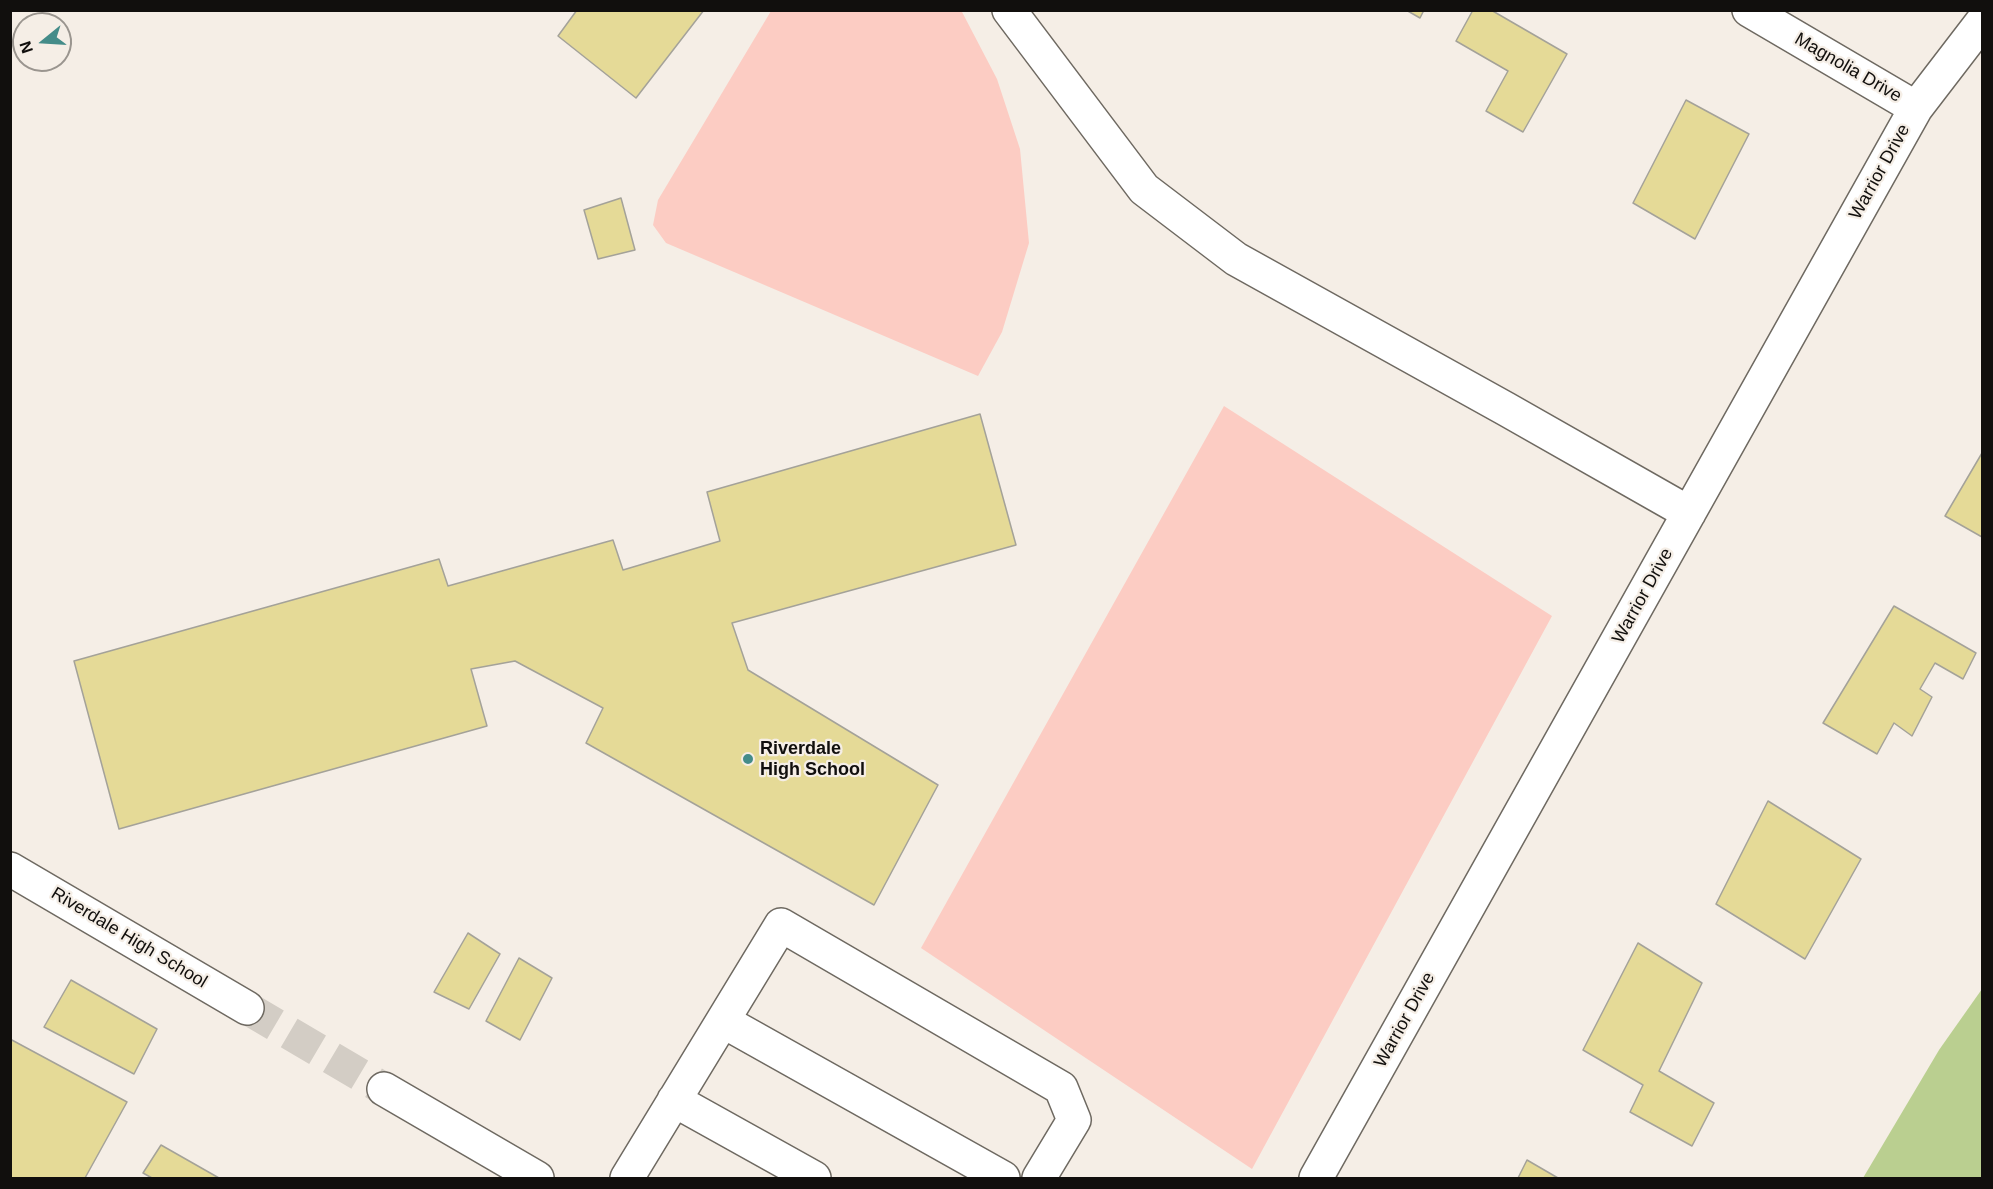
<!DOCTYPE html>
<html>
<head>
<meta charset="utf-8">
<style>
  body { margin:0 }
  #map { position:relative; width:1993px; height:1189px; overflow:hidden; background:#f5eee6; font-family:Helvetica,sans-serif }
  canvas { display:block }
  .frame { position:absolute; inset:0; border:12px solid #110f0d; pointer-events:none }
  .north { position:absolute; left:12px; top:12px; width:60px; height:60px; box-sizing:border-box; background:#f5eee6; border:2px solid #9a958f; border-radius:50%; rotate:252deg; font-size:16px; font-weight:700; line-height:24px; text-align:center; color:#110f0d }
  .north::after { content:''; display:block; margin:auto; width:21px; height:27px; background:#448c89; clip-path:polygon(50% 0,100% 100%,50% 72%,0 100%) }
</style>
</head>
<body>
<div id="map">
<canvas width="1993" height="1189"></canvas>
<div class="frame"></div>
<div class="north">N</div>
</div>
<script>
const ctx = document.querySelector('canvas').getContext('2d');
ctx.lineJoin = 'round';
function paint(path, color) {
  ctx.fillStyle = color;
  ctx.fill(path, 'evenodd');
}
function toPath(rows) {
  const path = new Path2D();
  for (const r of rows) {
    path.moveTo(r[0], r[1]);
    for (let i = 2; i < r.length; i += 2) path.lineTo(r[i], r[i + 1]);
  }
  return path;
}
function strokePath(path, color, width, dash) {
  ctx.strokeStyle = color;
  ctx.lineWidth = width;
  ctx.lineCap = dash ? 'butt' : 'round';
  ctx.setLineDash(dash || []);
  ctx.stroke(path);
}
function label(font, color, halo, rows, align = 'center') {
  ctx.font = font + ' Helvetica,sans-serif';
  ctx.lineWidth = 4.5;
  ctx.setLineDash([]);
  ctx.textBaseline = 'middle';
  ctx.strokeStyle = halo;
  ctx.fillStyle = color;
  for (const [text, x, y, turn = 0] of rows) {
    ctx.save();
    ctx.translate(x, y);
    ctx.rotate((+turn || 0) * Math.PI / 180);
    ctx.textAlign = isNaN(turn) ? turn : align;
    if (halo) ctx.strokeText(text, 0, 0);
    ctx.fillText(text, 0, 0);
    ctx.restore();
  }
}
paint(toPath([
  [961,10,997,79,1020,149,1029,243,1002,332,978,376,666,243,653,225,658,200,771,11],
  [1224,406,1552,616,1252,1169,921,948]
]), '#fcccc3');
paint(toPath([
  [1982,989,1982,1178,1863,1178,1939,1050]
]), '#bacf90');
const building = toPath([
  [577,10,704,10,636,98,558,36,577,10],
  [1406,10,1424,10,1420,18,1406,10],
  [1473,10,1491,10,1567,54,1523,132,1486,111,1508,71,1456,41,1473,10],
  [1686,100,1749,134,1695,239,1633,203,1686,100],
  [621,198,635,250,598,259,584,210,621,198],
  [980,414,1016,545,732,623,748,670,938,785,874,905,586,743,603,708,515,661,471,669,487,726,119,829,74,661,439,559,448,586,613,540,623,570,720,541,707,492,980,414],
  [1982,453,1982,537,1945,516,1982,453],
  [1894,606,1976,653,1963,679,1935,663,1920,689,1932,697,1912,736,1894,723,1877,754,1823,723,1894,606],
  [1768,801,1861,859,1805,959,1716,904,1768,801],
  [468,933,500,954,469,1009,434,992,468,933],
  [1638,943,1702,983,1659,1071,1714,1103,1692,1146,1630,1112,1643,1085,1583,1050,1638,943],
  [519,958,552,978,520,1040,486,1021,519,958],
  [71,980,157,1029,134,1074,44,1027,71,980],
  [10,1039,127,1102,85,1178,10,1178,10,1039],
  [161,1145,219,1178,152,1178,143,1173,161,1145],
  [1527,1160,1558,1178,1518,1178,1527,1160]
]);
paint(building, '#e5da97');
strokePath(building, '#a4a299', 1.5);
strokePath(toPath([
  [247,1008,384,1089]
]), '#d3cdc5', 33, [33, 16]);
const minor = toPath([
  [1009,10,1144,189,1236,259,1506,409,1689,513],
  [1749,10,1916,108],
  [10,869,247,1008],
  [723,1021,1003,1178],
  [384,1089,537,1178],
  [674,1100,814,1178],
  [627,1178,781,925,1061,1088,1074,1120,1039,1178],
  [1316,1178,1916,108,1982,22]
]);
strokePath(minor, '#6e6961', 36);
strokePath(minor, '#fff', 33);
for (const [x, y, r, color] of [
  [748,759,6,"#448c89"]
]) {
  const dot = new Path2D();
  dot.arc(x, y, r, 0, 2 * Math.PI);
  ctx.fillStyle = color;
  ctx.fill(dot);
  strokePath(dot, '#f5eee6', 2);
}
label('18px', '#110f0d', '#f5eee6', [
  ["Magnolia Drive",1848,68,30],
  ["Warrior Drive",1880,172,-61],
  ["Warrior Drive",1643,596,-61],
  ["Riverdale High School",129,938,31],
  ["Warrior Drive",1405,1020,-61]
]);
label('bold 18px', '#110f0d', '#f5eee6', [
  ["Riverdale",760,749],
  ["High School",760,770]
], 'left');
</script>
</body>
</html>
